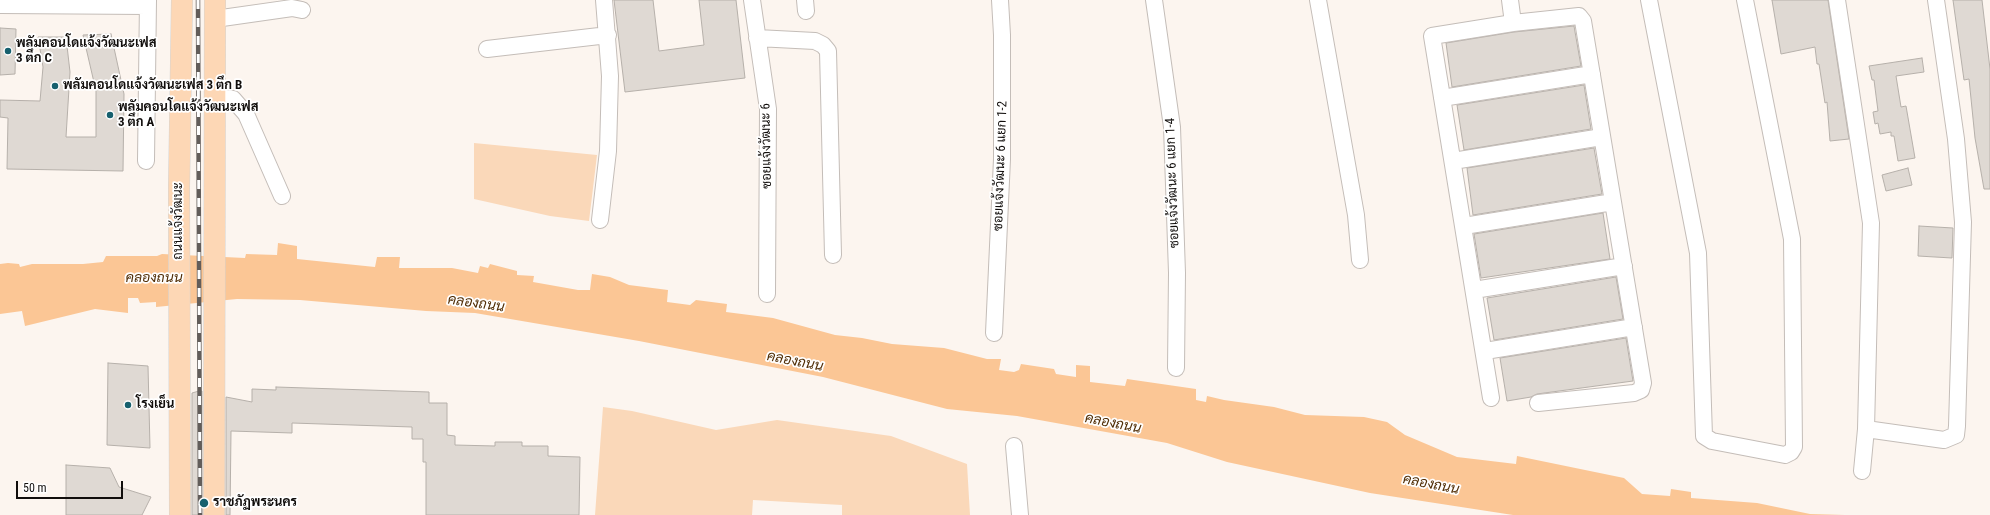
<!DOCTYPE html>
<html>
<head>
<meta charset="utf-8">
<style>
  body { margin:0 }
  #map { position:relative; width:1990px; height:515px; overflow:hidden; background:#fcf5ef; font-family:"Roboto Condensed",sans-serif }
  canvas { display:block }
  .scale { position:absolute; left:16px; top:481px; width:107px; height:18px; box-sizing:border-box; border:2px solid #110e0c; border-top:0; padding-left:5px; font-size:12px; line-height:14px; white-space:nowrap; color:#110e0c; -webkit-text-stroke:3px #fff; paint-order:stroke }
</style>
</head>
<body>
<div id="map">
<canvas width="1990" height="515"></canvas>
<div class="scale">50 m</div>
</div>
<script>
const ctx = document.querySelector('canvas').getContext('2d');
ctx.lineJoin = 'round';
function paint(path, color) {
  ctx.fillStyle = color;
  ctx.fill(path, 'evenodd');
}
function toPath(rows) {
  const path = new Path2D();
  for (const r of rows) {
    path.moveTo(r[0], r[1]);
    for (let i = 2; i < r.length; i += 2) path.lineTo(r[i], r[i + 1]);
  }
  return path;
}
function strokePath(path, color, width, dash) {
  ctx.strokeStyle = color;
  ctx.lineWidth = width;
  ctx.lineCap = dash ? 'butt' : 'round';
  ctx.setLineDash(dash || []);
  ctx.stroke(path);
}
function label(font, color, halo, rows, align = 'center') {
  ctx.font = font + ' "Roboto Condensed",Sarabun,sans-serif';
  ctx.lineWidth = 3.5;
  ctx.setLineDash([]);
  ctx.textBaseline = 'middle';
  ctx.strokeStyle = halo;
  ctx.fillStyle = color;
  for (const [text, x, y, turn = 0] of rows) {
    ctx.save();
    ctx.translate(x, y);
    ctx.rotate((+turn || 0) * Math.PI / 180);
    ctx.textAlign = isNaN(turn) ? turn : align;
    if (halo) ctx.strokeText(text, 0, 0);
    ctx.fillText(text, 0, 0);
    ctx.restore();
  }
}
paint(toPath([
  [474,143,597,155,589,221,550,216,474,199],
  [603,407,632,411,716,430,777,420,891,436,967,464,970,515,842,515,842,505,753,500,752,515,595,515]
]), '#fad8b9');
paint(toPath([
  [278,243,297,246,297,259,375,267,377,257,400,257,399,268,452,268,478,273,480,266,488,268,490,264,517,271,517,275,534,276,533,282,578,290,590,290,592,274,610,277,629,285,668,290,667,302,690,305,696,300,727,304,726,312,773,318,835,335,862,338,892,344,944,348,987,359,1001,359,999,370,1014,372,1019,370,1021,364,1054,369,1056,374,1076,377,1076,365,1090,366,1090,382,1125,386,1127,379,1196,389,1196,400,1206,402,1207,396,1224,400,1274,407,1305,415,1364,417,1387,422,1405,435,1457,457,1516,464,1517,456,1624,478,1642,494,1670,496,1671,489,1691,492,1691,498,1757,503,1810,514,1845,515,1513,515,1370,493,1227,462,1167,443,1017,416,947,409,823,377,639,341,475,313,426,311,300,300,237,299,156,307,156,302,140,303,138,298,128,298,128,313,95,309,25,326,22,311,0,314,0,264,8,263,19,264,20,267,32,264,83,264,103,262,106,256,157,256,162,254,245,258,246,254,277,255]
]), '#fbc695');
const building = toPath([
  [614,0,653,0,659,51,704,45,699,0,736,0,745,78,625,92,614,0],
  [1772,0,1828,0,1849,139,1830,141,1827,102,1825,103,1819,64,1817,64,1815,47,1781,54,1772,0],
  [1953,0,1982,0,1990,69,1990,189,1984,189,1975,138,1969,79,1964,80,1953,0],
  [1574,26,1581,66,1452,87,1446,43,1514,32,1574,26],
  [0,28,16,29,15,74,0,75,0,28],
  [111,34,124,94,123,171,7,169,8,118,0,117,0,100,40,101,43,67,38,37,66,37,70,72,66,137,96,137,96,91,83,35,111,34],
  [1922,58,1924,72,1896,76,1901,107,1906,106,1915,158,1898,161,1894,136,1891,136,1891,132,1880,134,1878,123,1875,124,1873,112,1878,111,1874,80,1872,80,1869,66,1922,58],
  [1584,85,1591,129,1464,150,1457,105,1584,85],
  [1594,148,1602,194,1473,215,1467,168,1594,148],
  [1908,168,1912,185,1886,191,1882,175,1908,168],
  [1603,213,1610,259,1481,278,1474,234,1603,213],
  [1919,226,1953,228,1952,258,1918,256,1919,226],
  [1616,277,1623,319,1494,340,1487,298,1616,277],
  [1626,338,1633,381,1537,394,1531,397,1507,401,1500,358,1626,338],
  [108,363,148,366,150,448,107,445,108,363],
  [276,387,429,392,429,403,447,403,447,435,455,436,455,445,495,446,495,442,522,442,522,446,548,446,548,456,580,457,579,515,426,515,426,462,423,462,423,439,412,439,412,427,292,423,292,433,231,431,230,515,226,515,226,397,252,402,252,389,276,390,276,387],
  [199,391,202,391,202,515,192,515,192,393,199,391],
  [66,465,110,468,119,487,151,497,142,515,66,515,66,465]
]);
paint(building, '#dfd9d3');
strokePath(building, '#b6b0aa', 1);
const minor = toPath([
  [752,0,768,109,767,294],
  [805,0,806,11],
  [1154,0,1172,127,1177,273,1176,368],
  [1318,0,1356,215,1360,260],
  [1510,0,1513,23],
  [1649,0,1698,253,1704,436,1712,441,1785,455,1791,452,1794,447,1792,239,1745,0],
  [1837,0,1871,223,1866,429,1862,471],
  [0,5,148,6],
  [215,19,292,8,302,10],
  [757,38,815,41,823,45,828,51,833,255],
  [487,49,608,35],
  [215,97,233,99,246,114,282,196],
  [1442,98,1592,74],
  [146,161,148,0],
  [1453,161,1602,137],
  [600,220,608,151,610,76,604,0],
  [1464,226,1613,202],
  [1474,290,1624,266],
  [994,333,1002,159,1002,35,1000,0],
  [1485,351,1634,327],
  [1491,398,1432,36,1513,23,1579,16,1583,21,1643,383,1641,390,1634,393,1538,403],
  [1866,429,1944,440,1956,435,1957,426,1963,222,1956,139,1936,0],
  [1014,446,1020,515]
]);
const major = toPath([
  [180,515,179,188,182,0],
  [214,515,215,0]
]);
strokePath(minor, '#c4bdb8', 18);
strokePath(major, '#d4d4d3', 22);
strokePath(minor, '#fff', 16);
strokePath(major, '#fdd7b5', 21);
const rail = toPath([
  [198,0,200,515]
]);
strokePath(rail, '#625d5a', 4.5);
strokePath(rail, '#fff', 3, [9]);
for (const [x, y, r, color] of [
  [8,51,4,"#16606e"],
  [55,86,4,"#16606e"],
  [110,115,4,"#16606e"],
  [128,405,4,"#16606e"],
  [204,503,5,"#16606e"]
]) {
  const dot = new Path2D();
  dot.arc(x, y, r, 0, 2 * Math.PI);
  ctx.fillStyle = color;
  ctx.fill(dot);
  strokePath(dot, '#fff', 1.5);
}
label('bold 13px', '#110e0c', '#fff', [
  ["พลัมคอนโดแจ้งวัฒนะเฟส",16,44],
  ["3 ตึก C",16,59],
  ["พลัมคอนโดแจ้งวัฒนะเฟส 3 ตึก B",63,86],
  ["พลัมคอนโดแจ้งวัฒนะเฟส",118,108],
  ["3 ตึก A",118,123],
  ["โรงเย็น",136,405],
  ["ราชภัฏพระนคร",213,503]
], 'left');
label('13px', '#110e0c', '#fff', [
  ["ซอยแจ้งวัฒนะ 6",767,146,-91],
  ["ซอยแจ้งวัฒนะ 6 แยก 1-2",1001,166,-88],
  ["ซอยแจ้งวัฒนะ 6 แยก 1-4",1173,183,-92],
  ["ถนนแจ้งวัฒนะ",179,221,-90]
]);
label('italic 14px', '#502d05', '#fff', [
  ["คลองถนน",154,278],
  ["คลองถนน",476,304,8],
  ["คลองถนน",795,362,11],
  ["คลองถนน",1113,424,11],
  ["คลองถนน",1431,485,11]
]);
</script>
</body>
</html>
